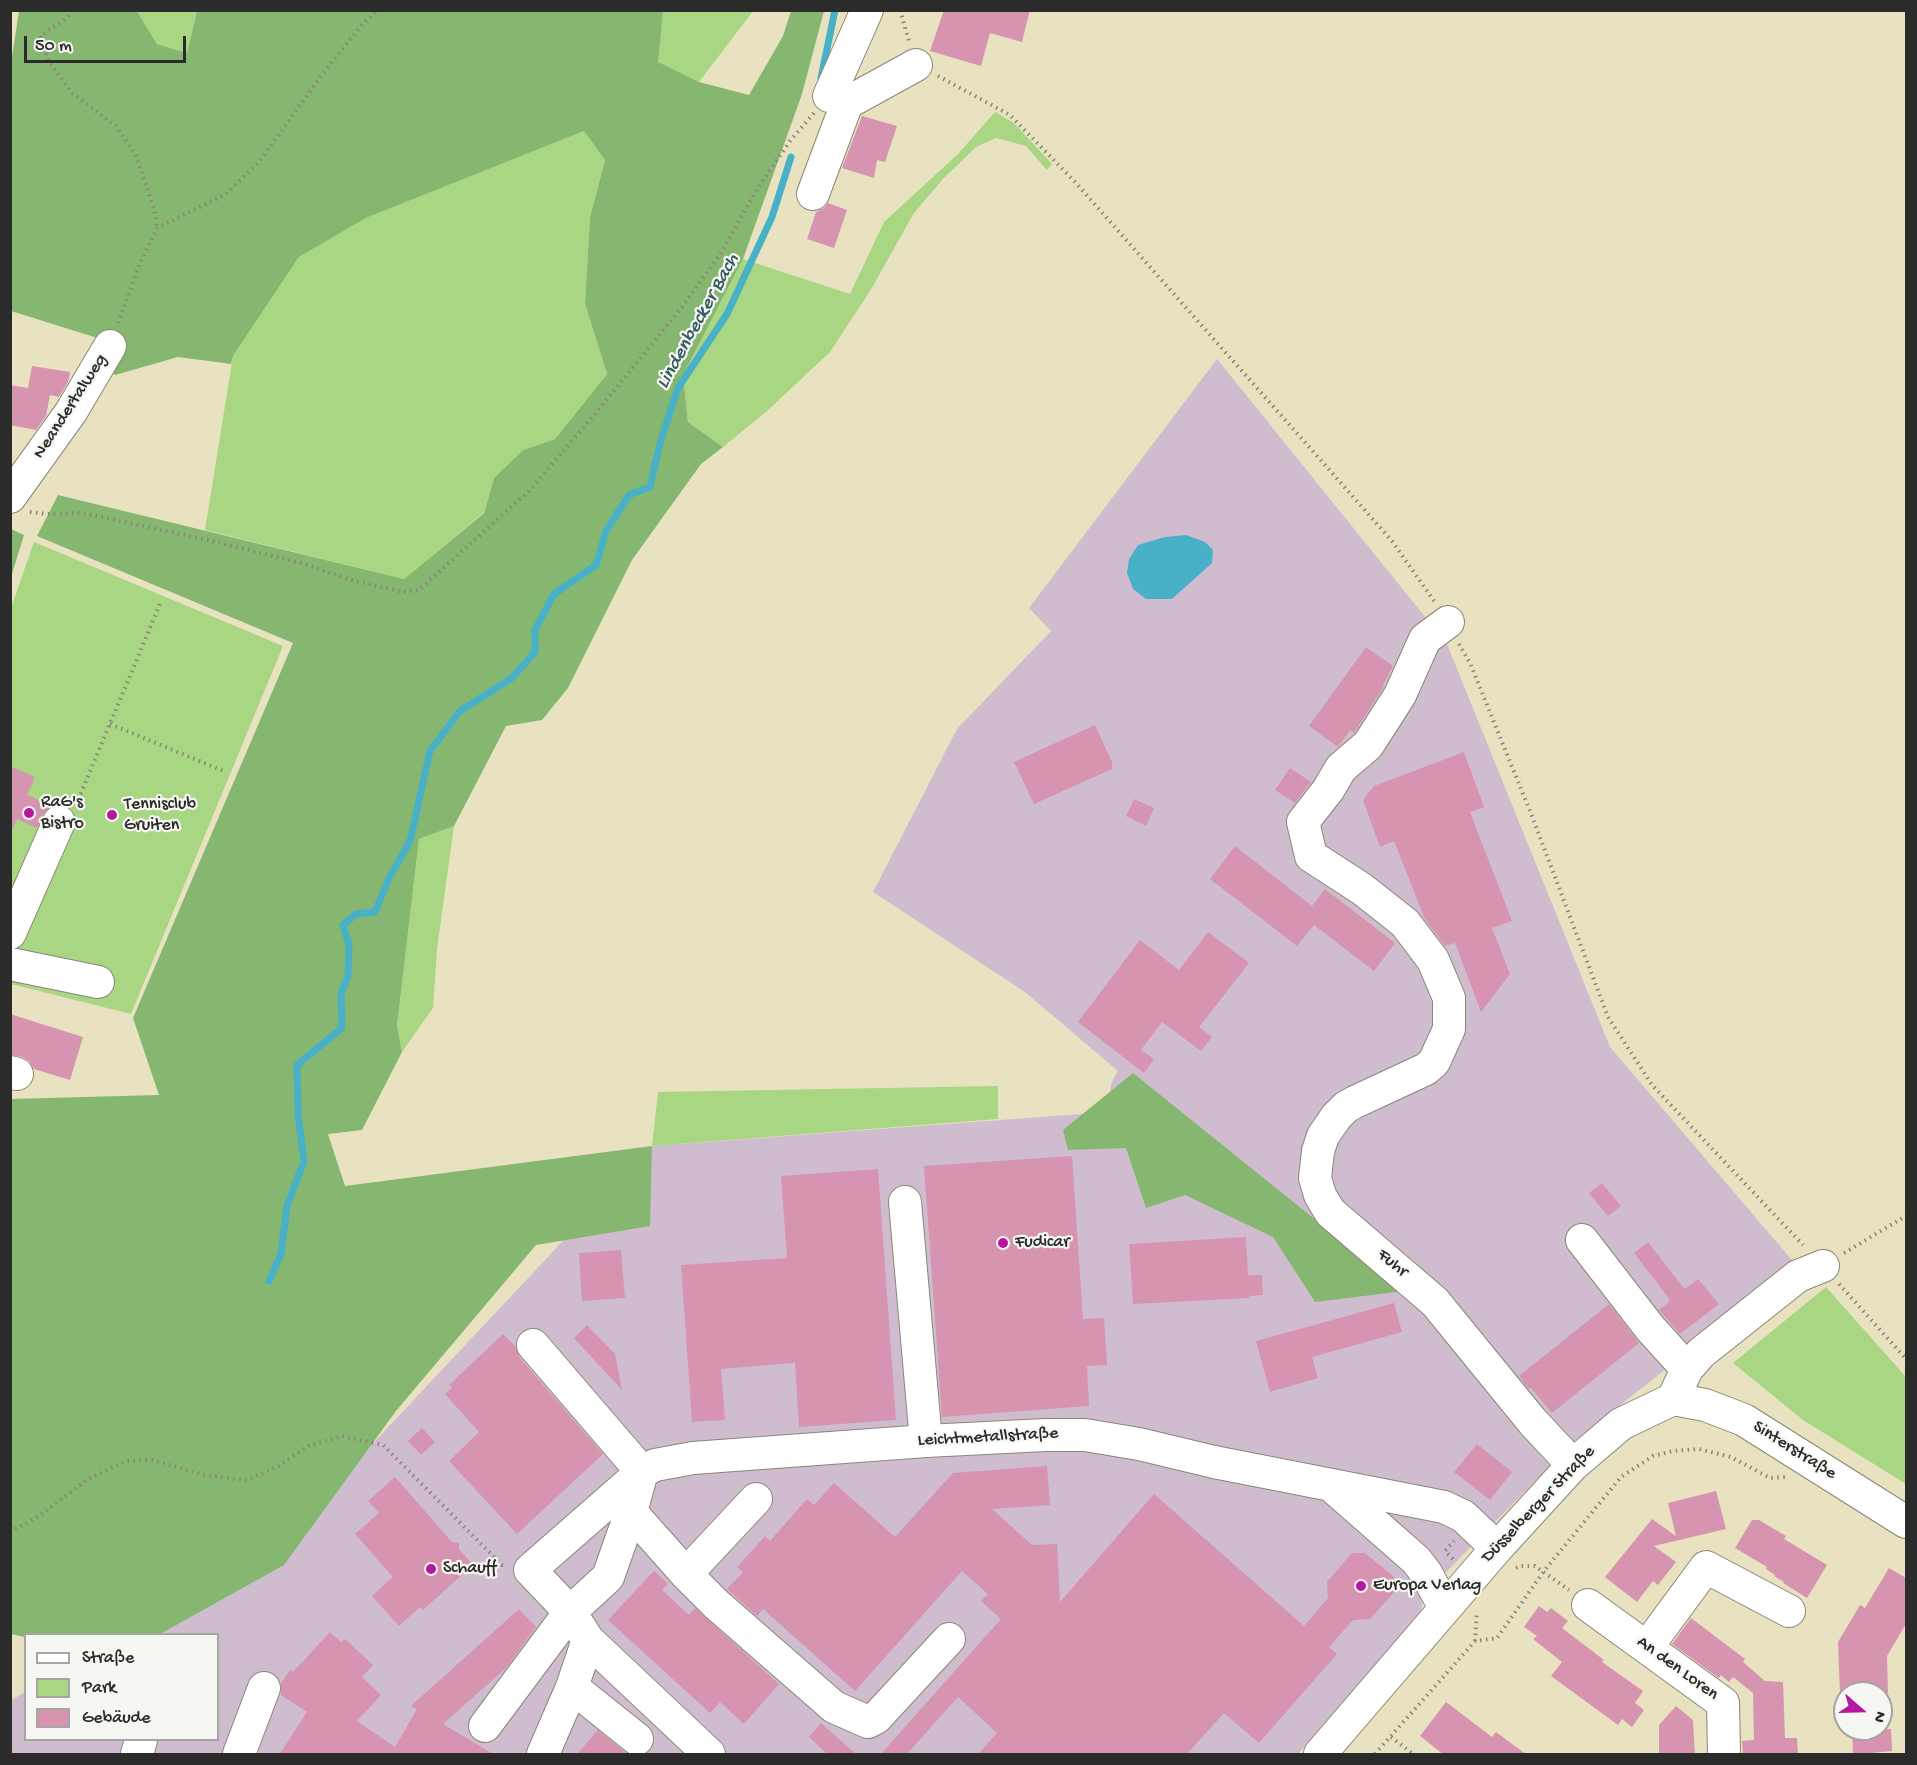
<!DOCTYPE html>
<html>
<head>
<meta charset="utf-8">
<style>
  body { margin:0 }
  #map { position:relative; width:1917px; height:1765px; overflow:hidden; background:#e8e2c1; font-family:"Gochi Hand",sans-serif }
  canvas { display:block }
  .frame { position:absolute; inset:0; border:12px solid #2b2b2b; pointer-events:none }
  .legend { position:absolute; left:24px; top:1633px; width:195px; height:108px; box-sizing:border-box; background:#f6f6f2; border:2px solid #a5a5a2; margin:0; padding:8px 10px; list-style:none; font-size:18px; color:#2b2b2b }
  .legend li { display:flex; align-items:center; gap:12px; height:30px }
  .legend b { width:30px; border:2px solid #a5a5a2 }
  .north { position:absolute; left:1833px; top:1681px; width:60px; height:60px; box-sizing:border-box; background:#f6f6f2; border:2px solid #a5a5a2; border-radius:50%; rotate:110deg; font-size:16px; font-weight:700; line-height:24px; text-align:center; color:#2b2b2b }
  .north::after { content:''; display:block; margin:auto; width:21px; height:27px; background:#b5179e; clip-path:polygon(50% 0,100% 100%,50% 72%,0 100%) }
  .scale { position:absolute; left:24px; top:36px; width:162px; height:27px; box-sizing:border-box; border:3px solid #2b2b2b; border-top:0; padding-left:8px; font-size:18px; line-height:21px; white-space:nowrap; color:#2b2b2b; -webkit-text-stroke:4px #f6f6f2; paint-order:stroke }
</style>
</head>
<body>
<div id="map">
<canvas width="1917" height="1765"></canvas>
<div class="frame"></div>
<ul class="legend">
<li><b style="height:8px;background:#fff"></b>Straße</li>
<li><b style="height:16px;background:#a9d682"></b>Park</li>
<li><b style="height:16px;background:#d694b0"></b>Gebäude</li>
</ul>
<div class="north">N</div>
<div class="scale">50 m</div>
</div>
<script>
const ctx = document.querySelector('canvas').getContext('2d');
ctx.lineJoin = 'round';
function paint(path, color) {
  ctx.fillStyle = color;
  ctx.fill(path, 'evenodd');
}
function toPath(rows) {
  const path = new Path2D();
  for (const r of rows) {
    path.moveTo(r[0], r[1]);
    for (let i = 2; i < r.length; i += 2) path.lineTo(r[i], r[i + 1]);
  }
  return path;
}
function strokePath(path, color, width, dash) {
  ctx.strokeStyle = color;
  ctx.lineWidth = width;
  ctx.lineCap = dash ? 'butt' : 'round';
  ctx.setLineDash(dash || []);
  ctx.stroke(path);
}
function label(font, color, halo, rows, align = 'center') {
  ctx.font = font + ' "Gochi Hand",sans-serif';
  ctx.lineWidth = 4.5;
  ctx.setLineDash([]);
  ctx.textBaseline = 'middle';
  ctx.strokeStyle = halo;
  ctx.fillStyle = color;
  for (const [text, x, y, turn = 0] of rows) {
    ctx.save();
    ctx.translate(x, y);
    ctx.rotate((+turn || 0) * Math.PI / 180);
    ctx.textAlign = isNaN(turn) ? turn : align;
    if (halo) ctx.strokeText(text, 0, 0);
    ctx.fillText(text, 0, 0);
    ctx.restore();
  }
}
paint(toPath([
  [1217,359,1447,644,1610,1047,1797,1266,1572,1443,1425,1594,1418,1621,1298,1754,11,1754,10,1701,25,1692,26,1740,218,1740,218,1634,126,1634,271,1552,652,1146,1108,1112,1111,1084,1118,1071,1025,992,873,892,957,729,1051,631,1029,608]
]), '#cfbdcf');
paint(toPath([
  [137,11,197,11,187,53,157,44],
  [663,11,753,11,699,82,657,62],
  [995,112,1014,123,1052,164,1047,170,1026,146,996,138,976,147,943,179,914,213,870,291,830,352,767,411,723,447,688,422,683,375,743,259,850,294,884,222,958,154],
  [584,131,605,160,590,217,585,304,607,374,555,439,523,450,494,478,484,512,404,579,205,530,233,356,299,257,366,218],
  [34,542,283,646,131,1014,11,984,11,608],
  [454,826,437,949,433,1008,402,1052,397,1026,419,839],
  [998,1086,998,1119,652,1146,658,1092],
  [1826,1287,1906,1377,1906,1484,1803,1420,1733,1363]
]), '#a9d682');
paint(toPath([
  [19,11,137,11,157,44,187,53,197,11,663,11,658,62,699,82,749,95,783,36,791,11,824,11,802,94,743,259,683,375,688,422,723,447,701,464,632,560,568,688,542,720,506,726,454,826,419,839,397,1026,402,1052,362,1130,328,1134,345,1186,652,1146,650,1226,536,1245,396,1411,284,1565,160,1634,26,1634,25,1637,11,1634,10,1099,159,1095,133,1018,293,643,37,536,58,495,404,579,484,513,494,478,523,450,555,439,607,374,585,304,590,217,605,160,584,131,366,218,299,257,233,356,231,364,178,357,115,375,110,370,104,340,11,311,10,70],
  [11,529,24,535,11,577],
  [1133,1073,1404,1291,1315,1302,1273,1237,1185,1195,1146,1208,1126,1148,1068,1150,1063,1130]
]), '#86b770');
paint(toPath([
  [1186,535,1205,542,1213,550,1212,563,1172,599,1146,599,1133,589,1127,573,1129,559,1138,545,1165,537]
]), '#48b1c7');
strokePath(toPath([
  [821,78,835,10],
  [269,1281,281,1254,287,1206,304,1161,298,1114,297,1065,342,1028,341,994,348,976,349,945,343,925,356,914,375,912,389,878,410,841,430,751,460,711,512,678,535,652,535,630,554,594,596,565,606,531,629,495,650,487,660,443,678,388,727,314,772,217,791,157]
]), '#48b1c7', 7);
paint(toPath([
  [944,10,1030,10,1022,42,990,33,981,66,930,51],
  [862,116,897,126,885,162,877,160,874,178,842,168],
  [828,203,847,210,834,248,807,239,816,212,824,208],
  [32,366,70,372,68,382,59,397,50,395,46,416,36,430,10,425,10,385,28,388],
  [1366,647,1393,666,1383,685,1384,686,1354,733,1350,730,1338,747,1309,726],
  [1095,725,1112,762,1112,769,1034,804,1014,762],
  [1464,752,1484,807,1470,812,1512,921,1492,928,1510,974,1481,1012,1455,943,1445,946,1425,919,1394,841,1380,847,1363,800,1374,786],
  [10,766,35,777,27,795,52,806,43,814,37,828,17,819,10,834],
  [1290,768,1311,782,1295,803,1275,790],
  [1134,799,1154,808,1146,826,1126,816],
  [1235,846,1312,906,1325,889,1395,943,1374,971,1314,925,1297,946,1210,879],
  [1208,932,1249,963,1199,1027,1212,1037,1201,1051,1162,1022,1141,1050,1154,1059,1144,1073,1078,1022,1140,940,1179,970],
  [10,1014,83,1037,70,1080,34,1069,29,1061,22,1057,10,1055],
  [1072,1156,1083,1319,1104,1318,1107,1365,1087,1366,1089,1406,942,1417,924,1166],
  [878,1169,896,1420,799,1427,795,1363,721,1369,725,1420,692,1422,681,1265,787,1258,781,1176],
  [1602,1183,1621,1206,1608,1216,1589,1193],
  [1246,1237,1248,1275,1262,1275,1263,1295,1249,1296,1249,1298,1133,1304,1129,1244],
  [1648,1242,1682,1286,1685,1289,1698,1279,1719,1304,1680,1334,1659,1310,1670,1301,1668,1297,1634,1253],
  [621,1250,625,1298,582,1301,579,1253],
  [1394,1303,1402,1332,1312,1357,1318,1378,1270,1392,1256,1341],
  [1609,1304,1639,1343,1552,1413,1531,1388,1529,1389,1519,1376],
  [587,1325,615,1354,622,1390,574,1338],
  [503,1334,515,1346,519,1357,603,1454,517,1534,449,1461,479,1432,445,1394,452,1388,449,1385],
  [422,1428,435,1442,421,1455,408,1441],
  [1477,1444,1512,1472,1490,1500,1454,1472],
  [1047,1466,1050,1505,992,1509,1032,1545,1057,1544,1060,1602,1154,1494,1304,1626,1328,1598,1327,1582,1352,1553,1365,1553,1394,1577,1395,1591,1370,1619,1353,1620,1329,1647,1337,1654,1259,1743,1224,1713,1186,1755,977,1755,997,1733,958,1697,906,1755,880,1755,1001,1619,981,1601,988,1594,962,1571,855,1691,763,1609,757,1616,727,1589,743,1572,737,1567,765,1536,770,1541,807,1499,814,1505,834,1483,895,1537,953,1473],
  [395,1477,452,1542,459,1543,459,1549,473,1565,423,1610,420,1607,399,1626,372,1596,393,1577,355,1534,379,1513,368,1501],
  [1716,1491,1726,1529,1654,1546,1676,1562,1658,1585,1653,1581,1637,1602,1605,1577,1652,1519,1676,1536,1668,1503],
  [1752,1520,1759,1520,1786,1536,1784,1539,1827,1565,1807,1598,1783,1583,1784,1582,1774,1576,1775,1575,1766,1569,1767,1567,1735,1548],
  [1889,1568,1906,1578,1906,1624,1887,1656,1888,1693,1840,1693,1838,1642,1860,1605,1865,1608],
  [654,1571,668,1584,662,1590,689,1615,695,1608,779,1684,744,1724,720,1702,710,1713,608,1620],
  [1539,1606,1547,1612,1551,1608,1568,1621,1562,1628,1604,1660,1602,1662,1643,1691,1635,1703,1644,1710,1632,1727,1622,1719,1618,1725,1551,1676,1562,1662,1533,1639,1537,1636,1524,1627],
  [519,1609,536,1627,506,1668,443,1724,495,1755,279,1755,307,1712,281,1695,281,1683,290,1670,293,1672,330,1632,341,1642,345,1639,373,1665,362,1677,381,1695,357,1721,395,1747,417,1709,411,1706],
  [1691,1618,1745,1659,1743,1662,1765,1681,1783,1682,1785,1738,1797,1738,1798,1755,1743,1755,1742,1741,1754,1740,1753,1693,1733,1677,1729,1682,1721,1675,1719,1678,1672,1644],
  [1446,1702,1492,1737,1496,1732,1527,1755,1444,1755,1420,1736],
  [1676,1706,1693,1720,1695,1755,1659,1755,1659,1725],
  [821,1723,857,1755,828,1755,809,1737],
  [1852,1729,1891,1729,1892,1751,1871,1753,1872,1755,1853,1755],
  [598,1730,626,1753,629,1755,576,1755]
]), '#d694b0');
const minor = toPath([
  [829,96,867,10],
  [813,194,847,103,916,65],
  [10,497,71,412,110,346],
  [1448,622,1425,639,1400,695,1368,745,1341,768,1328,790,1303,822,1311,856,1362,889,1405,923,1433,960,1449,998,1449,1029,1434,1062,1426,1069,1355,1102,1346,1107,1336,1117,1323,1136,1318,1151,1315,1178,1320,1195,1330,1212,1435,1302,1532,1421,1573,1465],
  [10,933,59,822],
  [10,964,98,982],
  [10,1072,17,1074],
  [905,1202,926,1441],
  [1582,1240,1650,1328,1687,1369],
  [1673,1399,1705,1405,1744,1420,1906,1522],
  [1335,1489,1416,1560,1426,1573,1445,1608],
  [631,1512,686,1574,756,1499],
  [686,1574,716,1604,834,1707,868,1722,876,1718,949,1639],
  [1588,1605,1723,1703,1724,1754],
  [1647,1647,1706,1567,1789,1611],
  [572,1687,637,1739],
  [485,1726,570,1612,608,1577,631,1512,642,1472,533,1345],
  [137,1754,141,1740],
  [239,1754,264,1688],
  [543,1754,572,1687,588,1640],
  [709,1754,588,1640,570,1612,530,1570,642,1472,655,1465,693,1458,926,1441,1045,1435,1085,1435,1139,1444,1214,1462,1444,1507,1463,1516,1497,1548],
  [1320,1754,1497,1548,1573,1465,1621,1424,1673,1399,1687,1369,1701,1353,1798,1276,1823,1266]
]);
strokePath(minor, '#8a8676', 34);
strokePath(toPath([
  [72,10,67,18,40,36,49,62,72,93,116,126,136,156,154,208,157,228],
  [900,10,909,41],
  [938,76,1010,115,1076,183,1392,541,1434,601],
  [118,323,141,261,157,228,226,194,259,162,321,76,360,27,378,10],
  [30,512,47,514,83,513,208,540,305,564,347,579,402,592,419,590,529,491,595,414,682,307,721,253,757,189,790,141,814,113],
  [1459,644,1470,663,1530,811,1608,1017,1652,1085,1803,1245],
  [110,724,226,772],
  [73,803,81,793,160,604],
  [1844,1253,1906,1216],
  [1839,1284,1906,1359],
  [10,1532,39,1516,88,1479,127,1461,153,1460,204,1475,247,1480,279,1466,308,1446,342,1436,383,1445,502,1565,506,1565],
  [1453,1559,1445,1551,1454,1541],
  [1516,1568,1521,1566,1535,1566,1569,1590],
  [1475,1641,1477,1611],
  [1391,1737,1413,1754],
  [1375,1754,1475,1641,1497,1638,1544,1571,1621,1477,1653,1456,1673,1451,1699,1449,1731,1457,1770,1478,1786,1477]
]), '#8a8676', 4, [1.5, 4.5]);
strokePath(minor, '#fff', 32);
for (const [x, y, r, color] of [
  [29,813,6,"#b5179e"],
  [112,815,6,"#b5179e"],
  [1003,1243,6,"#b5179e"],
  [431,1569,6,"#b5179e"],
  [1361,1586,6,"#b5179e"]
]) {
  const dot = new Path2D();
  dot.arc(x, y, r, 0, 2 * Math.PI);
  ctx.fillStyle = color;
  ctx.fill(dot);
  strokePath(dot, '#f6f6f2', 2);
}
label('18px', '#2b2b2b', '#f6f6f2', [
  ["Neandertalweg",71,407,-57],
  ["Fuhr",1392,1264,39],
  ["Leichtmetallstraße",988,1438,-3],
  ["Sinterstraße",1794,1451,32],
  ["Düsselberger Straße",1539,1505,-46],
  ["An den Loren",1677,1669,36]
]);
label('18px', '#2b2b2b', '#f6f6f2', [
  ["RaG's",41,803],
  ["Bistro",41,824],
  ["Tennisclub",124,805],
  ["Gruiten",124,826],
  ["Fudicar",1015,1243],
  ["Schauff",443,1569],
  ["Europa Verlag",1373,1586]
], 'left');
label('italic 20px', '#355a62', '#f6f6f2', [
  ["Lindenbecker Bach",699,322,-61]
]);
</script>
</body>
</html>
